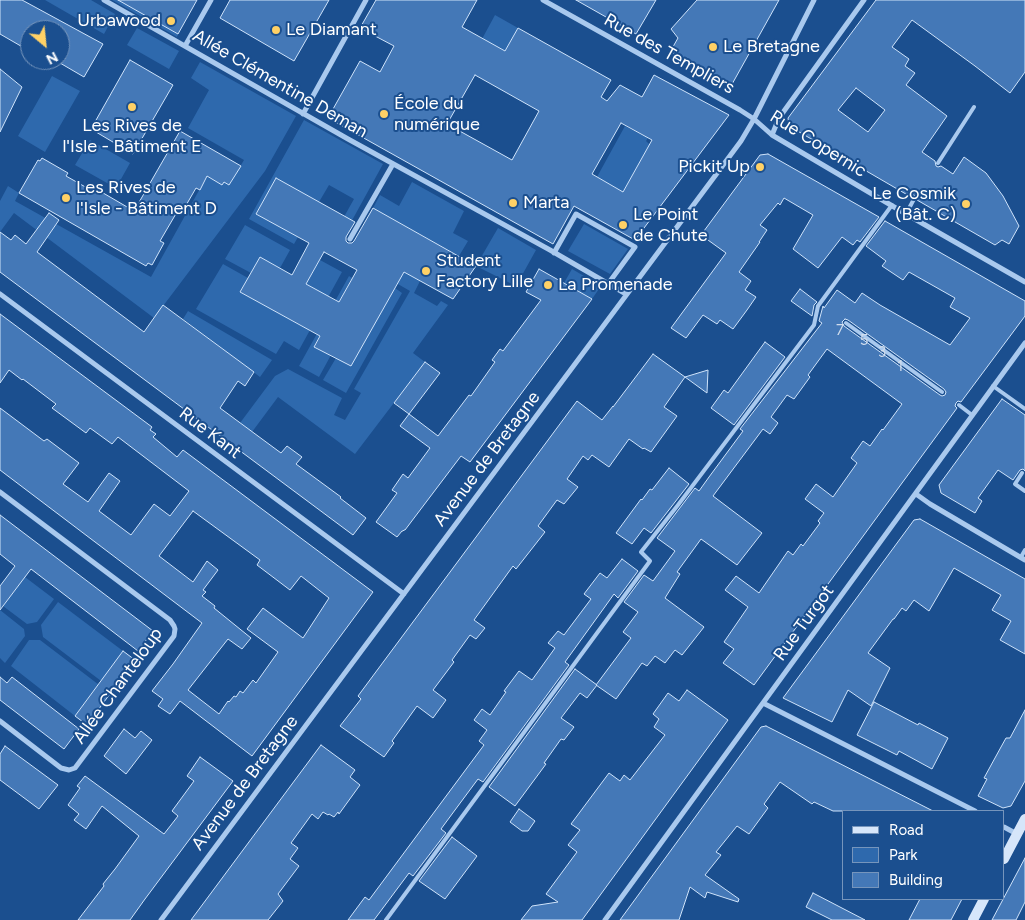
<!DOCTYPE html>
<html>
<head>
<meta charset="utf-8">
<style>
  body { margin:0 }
  #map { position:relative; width:1025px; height:920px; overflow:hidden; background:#1b4f8f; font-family:Figtree,sans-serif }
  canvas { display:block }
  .legend { position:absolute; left:842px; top:810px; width:162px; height:90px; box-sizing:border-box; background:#1b4f8f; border:1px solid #7695bc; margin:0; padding:6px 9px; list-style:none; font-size:15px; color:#fff }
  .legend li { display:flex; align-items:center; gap:10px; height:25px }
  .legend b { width:25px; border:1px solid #7695bc }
  .north { position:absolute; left:20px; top:20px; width:50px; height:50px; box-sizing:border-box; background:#1b4f8f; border:1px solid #7695bc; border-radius:50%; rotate:152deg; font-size:14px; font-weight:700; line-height:20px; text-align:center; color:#fff }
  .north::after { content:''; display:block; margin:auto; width:18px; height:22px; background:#ffd166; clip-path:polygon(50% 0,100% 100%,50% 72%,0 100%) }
</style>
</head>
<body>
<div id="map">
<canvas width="1025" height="920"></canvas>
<ul class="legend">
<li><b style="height:6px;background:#d6e6fa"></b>Road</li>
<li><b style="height:14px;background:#2e69ad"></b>Park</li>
<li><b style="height:14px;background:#4478b7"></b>Building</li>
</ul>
<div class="north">N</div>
</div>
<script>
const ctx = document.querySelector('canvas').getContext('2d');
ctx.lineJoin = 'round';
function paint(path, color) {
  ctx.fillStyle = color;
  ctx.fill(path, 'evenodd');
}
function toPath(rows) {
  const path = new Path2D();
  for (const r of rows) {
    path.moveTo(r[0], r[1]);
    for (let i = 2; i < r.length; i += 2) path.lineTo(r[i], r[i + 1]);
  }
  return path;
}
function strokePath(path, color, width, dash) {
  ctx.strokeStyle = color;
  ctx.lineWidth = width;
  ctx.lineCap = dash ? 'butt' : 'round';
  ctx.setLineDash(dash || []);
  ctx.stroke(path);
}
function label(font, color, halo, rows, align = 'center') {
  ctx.font = font + ' Figtree,sans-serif';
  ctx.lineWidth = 4;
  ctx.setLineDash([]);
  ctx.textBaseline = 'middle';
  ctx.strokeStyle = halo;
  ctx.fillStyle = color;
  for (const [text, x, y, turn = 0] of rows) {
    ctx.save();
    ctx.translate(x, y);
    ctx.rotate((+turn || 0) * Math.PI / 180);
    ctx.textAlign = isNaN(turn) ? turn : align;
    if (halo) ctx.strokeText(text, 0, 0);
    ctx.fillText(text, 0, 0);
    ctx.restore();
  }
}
paint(toPath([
  [45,0,91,0,115,14,104,34],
  [112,0,138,0,133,8,178,34,177,37],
  [495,15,518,28,505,51,482,39],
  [137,28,179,51,169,69,127,45],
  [200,62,296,116,265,171,154,318,14,213,0,232,0,201,8,186,19,193,15,201,151,277,207,176,222,185,224,182,229,185,244,160,188,128,209,90,191,78],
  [52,76,80,91,45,152,18,136],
  [304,120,383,164,344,235,336,231,354,199,329,185,319,202,276,178,256,214,298,237,294,244,249,219],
  [625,126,648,138,646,141,650,145,623,192,597,177],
  [90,140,130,163,116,188,75,165],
  [412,182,464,211,453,233,468,241,459,256,373,208,380,195,399,206],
  [584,224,628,249,610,274,568,251],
  [245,225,290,250,280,268,260,257,251,273,225,259],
  [498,228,536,250,516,286,476,266],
  [320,260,342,272,299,350,284,341,276,354,196,309,223,264,248,278,240,292,305,328,324,294,306,284],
  [397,268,420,281,414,293,437,306,441,301,448,305,413,353,425,362,355,454,278,397,252,432,240,423,275,376,288,369,342,398,334,415,345,420,361,393,354,389,410,291,391,280],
  [572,269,601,286,592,299,564,283],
  [349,276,352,278,314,346,331,355,319,377,299,366],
  [395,288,402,293,346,393,323,380,336,358],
  [188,311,272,360,260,377,183,319],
  [25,577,54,599,37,622,27,624,3,606],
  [58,602,123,651,106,675,118,684,113,690,43,637,41,625],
  [0,610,24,629,25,636,5,663,0,658],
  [29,640,40,640,111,694,106,700,93,691,75,716,11,666]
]), '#2e69ad');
const building = toPath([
  [0,0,22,0,103,44,84,77,60,63,60,30,30,30,30,42,26,49,0,34,0,0],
  [118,0,197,0,178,34,118,0],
  [230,0,329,0,294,61,220,18,230,0],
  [376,0,477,0,462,27,505,51,518,28,611,80,601,97,607,101,620,85,642,97,654,75,729,115,635,240,574,206,553,244,328,118,360,61,380,72,394,46,360,28,376,0],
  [475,75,539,111,512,160,447,124,475,75],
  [621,123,652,140,623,192,592,174,621,123],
  [576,0,656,0,636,34,576,0],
  [697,0,779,0,731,86,670,52,678,38,671,29,697,0],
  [876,0,1025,0,1025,72,1010,93,975,66,912,20,892,47,909,59,905,66,915,73,906,85,947,116,922,152,935,161,936,166,938,167,941,166,953,174,964,157,986,173,1003,196,1019,226,1009,244,1002,240,995,245,917,200,916,196,913,195,911,197,789,126,788,118,876,0],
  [856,88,885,110,868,132,838,110,856,88],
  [130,60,173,85,133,154,91,129,130,60],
  [0,69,22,87,0,132,0,69],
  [180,131,241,166,229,185,224,182,222,185,207,176,200,190,196,188,181,214,177,212,160,241,164,243,152,265,148,263,146,266,19,193,38,160,40,161,42,158,68,173,66,176,96,193,98,190,134,211,180,131],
  [768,154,879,217,860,242,857,240,853,245,842,237,818,268,793,249,813,215,784,198,780,205,778,203,760,225,767,230,759,242,760,242,739,272,751,281,745,290,756,297,747,310,733,329,720,320,717,324,703,315,686,338,671,328,726,253,701,235,760,155,768,154],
  [276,178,355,222,346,237,346,241,348,243,352,243,354,241,373,208,476,266,453,299,404,272,351,366,314,347,320,336,240,292,260,257,292,275,309,243,256,214,276,178],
  [324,252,357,270,339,302,306,284,324,252],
  [49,213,59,220,37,252,144,332,163,305,254,372,245,386,238,381,220,408,281,453,287,446,302,457,296,464,341,497,340,498,366,518,353,535,0,272,0,232,11,240,15,235,26,244,49,213],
  [885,221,1025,301,1025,316,961,402,958,401,956,403,955,406,957,408,754,685,723,663,734,649,724,642,748,607,725,590,736,576,759,593,788,551,793,555,801,544,803,546,820,523,818,521,824,513,805,499,816,484,833,497,857,463,851,458,863,441,870,446,882,429,883,430,902,404,827,349,808,375,810,377,794,399,787,395,771,417,778,423,770,434,763,429,713,496,762,533,737,565,701,539,677,572,680,574,665,598,704,627,682,655,675,650,665,663,655,656,647,666,642,663,616,699,596,685,631,638,623,632,638,612,624,602,644,575,653,581,675,551,657,538,695,488,699,491,709,477,743,431,740,429,822,323,819,321,823,306,824,308,837,290,855,303,862,293,880,305,950,345,970,318,950,307,955,298,909,272,903,280,882,266,886,261,866,246,885,221],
  [845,319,848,320,944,389,946,392,945,395,942,396,940,395,844,326,842,322,845,319],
  [539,269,592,299,470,462,461,456,405,530,404,530,403,531,402,531,397,537,376,522,397,493,392,490,403,474,408,478,430,448,400,426,409,414,438,436,469,395,471,396,495,362,492,360,500,349,503,351,541,300,526,292,539,269],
  [800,289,817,302,814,305,812,316,791,301,800,289],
  [0,314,152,427,150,430,156,434,153,437,177,457,183,450,373,592,252,756,180,701,170,714,158,706,163,699,152,691,173,664,202,623,0,470,0,408,44,441,47,439,79,463,63,484,88,502,109,473,120,481,99,511,131,535,154,504,170,516,189,491,118,437,112,444,90,428,86,433,52,408,56,404,23,379,22,380,9,370,0,383,0,314],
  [193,511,260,560,257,565,290,590,301,576,329,598,303,638,263,608,247,629,278,652,256,683,253,680,243,693,240,691,236,697,234,696,229,702,228,701,219,714,188,690,228,639,242,649,251,638,214,608,215,606,202,596,206,592,203,590,218,570,207,561,193,582,159,556,193,511],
  [765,342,785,357,734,425,711,408,724,390,728,393,765,342],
  [653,354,685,377,708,370,707,393,685,377,664,407,677,416,651,452,644,448,643,449,629,439,609,467,592,455,588,460,583,456,567,479,578,487,564,504,557,500,538,526,545,532,516,569,513,566,474,620,485,628,476,639,470,635,452,660,454,662,433,690,446,700,433,718,417,706,392,741,394,743,384,757,340,726,361,699,358,696,577,401,602,420,613,406,613,407,653,354],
  [425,362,440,373,409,414,394,403,425,362],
  [1002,399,1025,415,1025,471,1023,469,1020,470,1013,480,998,470,978,498,982,501,975,513,941,493,939,485,1002,399],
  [669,468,689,484,651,533,644,528,632,544,616,533,641,499,642,500,650,489,652,490,669,468],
  [0,515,153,631,138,651,31,569,0,610,0,586,15,566,0,554,0,515],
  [920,519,1025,579,1025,654,1000,640,1011,621,992,610,1001,595,954,568,929,611,914,600,906,611,902,608,894,619,893,619,868,653,890,668,871,706,848,690,832,722,783,698,914,520,920,519],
  [622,559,638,571,618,598,614,594,604,608,565,662,569,665,483,782,478,779,455,810,441,829,446,833,413,876,409,873,374,920,348,920,365,897,369,900,484,745,479,741,487,730,474,720,482,709,490,715,506,692,504,691,519,671,532,680,555,648,548,643,558,631,564,635,591,599,584,594,600,573,607,578,622,559],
  [123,651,135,660,87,725,75,716,123,651],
  [575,669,597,685,587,698,580,693,561,718,574,727,564,740,561,739,544,763,546,764,515,806,489,787,575,669],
  [0,677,7,683,12,677,79,729,64,749,0,700,0,677],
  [687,690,728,720,582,920,521,920,532,906,558,902,546,894,577,852,568,845,580,830,571,824,609,773,620,781,624,775,630,780,665,735,654,727,659,719,653,714,668,693,679,701,687,690],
  [874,702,918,725,919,723,948,738,932,769,899,751,897,755,857,735,874,702],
  [1025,710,1025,781,1011,806,1003,808,978,796,987,779,984,778,1001,747,1006,738,1010,738,1025,710],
  [766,726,933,811,833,811,814,802,812,804,780,782,764,804,768,808,749,834,737,826,716,852,721,855,705,875,739,899,738,902,707,892,705,898,690,887,679,920,620,920,761,727,766,726],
  [124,729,135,738,141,731,152,740,126,774,104,756,124,729],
  [321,745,355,770,350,777,360,785,339,814,338,812,334,817,329,814,328,815,323,812,318,819,312,814,291,843,298,848,290,859,299,866,278,894,283,901,268,920,191,920,321,745],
  [5,746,58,785,39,809,0,780,0,754,5,746],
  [200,757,233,781,145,899,130,920,78,920,104,886,103,884,115,869,139,836,102,806,86,829,74,820,79,814,68,805,80,788,77,786,85,776,164,834,178,816,172,811,194,781,187,776,200,757],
  [519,809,535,821,528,831,522,831,510,822,519,809],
  [452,837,477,856,445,899,419,881,452,837],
  [1025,858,1025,902,1016,920,992,920,1025,858],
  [813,893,865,920,832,920,806,907,813,893],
  [920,899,962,899,951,920,909,920,920,899]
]);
paint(building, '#4478b7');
strokePath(building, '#cfe3fa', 1);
strokePath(toPath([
  [938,163,974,107],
  [906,214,914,199],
  [846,323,942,392],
  [993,386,1025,409],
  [959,405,972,415],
  [1022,473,1015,484,1025,491],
  [1021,557,1025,550],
  [386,920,650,561,641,552,678,505,814,325,818,306,892,205]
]), '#a9c9ee', 4);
strokePath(toPath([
  [104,0,348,139,550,250,626,294],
  [543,0,740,110,754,119,772,135,906,214,1025,282],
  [185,46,211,0],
  [303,114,366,0],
  [772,135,779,118,864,0],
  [350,239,393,164],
  [554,253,576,214,635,247,608,284],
  [0,294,404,594],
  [0,492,170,620,174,626,175,629,174,636,75,768,69,770,61,768,0,721],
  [916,494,930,504,1025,560],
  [763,703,975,811],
  [1004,827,1017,834],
  [161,920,741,141,754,119,814,0],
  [605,920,1025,343]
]), '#a9c9ee', 5);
strokePath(toPath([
  [1004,859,1025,819],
  [973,920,984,899]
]), '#d6e6fa', 10);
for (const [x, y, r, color] of [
  [171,21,5,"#ffd166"],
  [276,30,5,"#ffd166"],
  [713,47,5,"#ffd166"],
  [132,107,5,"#ffd166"],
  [384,114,5,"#ffd166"],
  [760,167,5,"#ffd166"],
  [66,198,5,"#ffd166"],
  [513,203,5,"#ffd166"],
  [966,204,5,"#ffd166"],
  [623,225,5,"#ffd166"],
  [426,271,5,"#ffd166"],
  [548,285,5,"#ffd166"]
]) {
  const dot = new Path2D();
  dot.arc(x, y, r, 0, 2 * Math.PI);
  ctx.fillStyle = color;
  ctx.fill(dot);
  strokePath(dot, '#1b4f8f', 2);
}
label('15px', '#d0dded', null, [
  ["7",840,331],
  ["5",864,341],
  ["3",882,353],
  ["1",900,367]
]);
label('18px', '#fff', '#1b4f8f', [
  ["Urbawood",161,21,"right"],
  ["Le Diamant",286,30],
  ["Le Bretagne",723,47],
  ["École du",394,104],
  ["numérique",394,125],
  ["Les Rives de",132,126,"center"],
  ["l'Isle - Bâtiment E",132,147,"center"],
  ["Pickit Up",750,167,"right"],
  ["Les Rives de",76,188],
  ["l'Isle - Bâtiment D",76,209],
  ["Le Cosmik",956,194,"right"],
  ["(Bât. C)",956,215,"right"],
  ["Marta",523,203],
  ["Le Point",633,215],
  ["de Chute",633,236],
  ["Student",436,261],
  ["Factory Lille",436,282],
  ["La Promenade",558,285]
], 'left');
label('18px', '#fff', '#1b4f8f', [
  ["Rue des Templiers",669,54,29],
  ["Allée Clémentine Deman",280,84,30],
  ["Rue Copernic",818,144,32],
  ["Rue Kant",210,433,37],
  ["Avenue de Bretagne",487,459,-53],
  ["Rue Turgot",804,623,-54],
  ["Allée Chanteloup",118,686,-54],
  ["Avenue de Bretagne",245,783,-53]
]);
</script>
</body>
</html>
